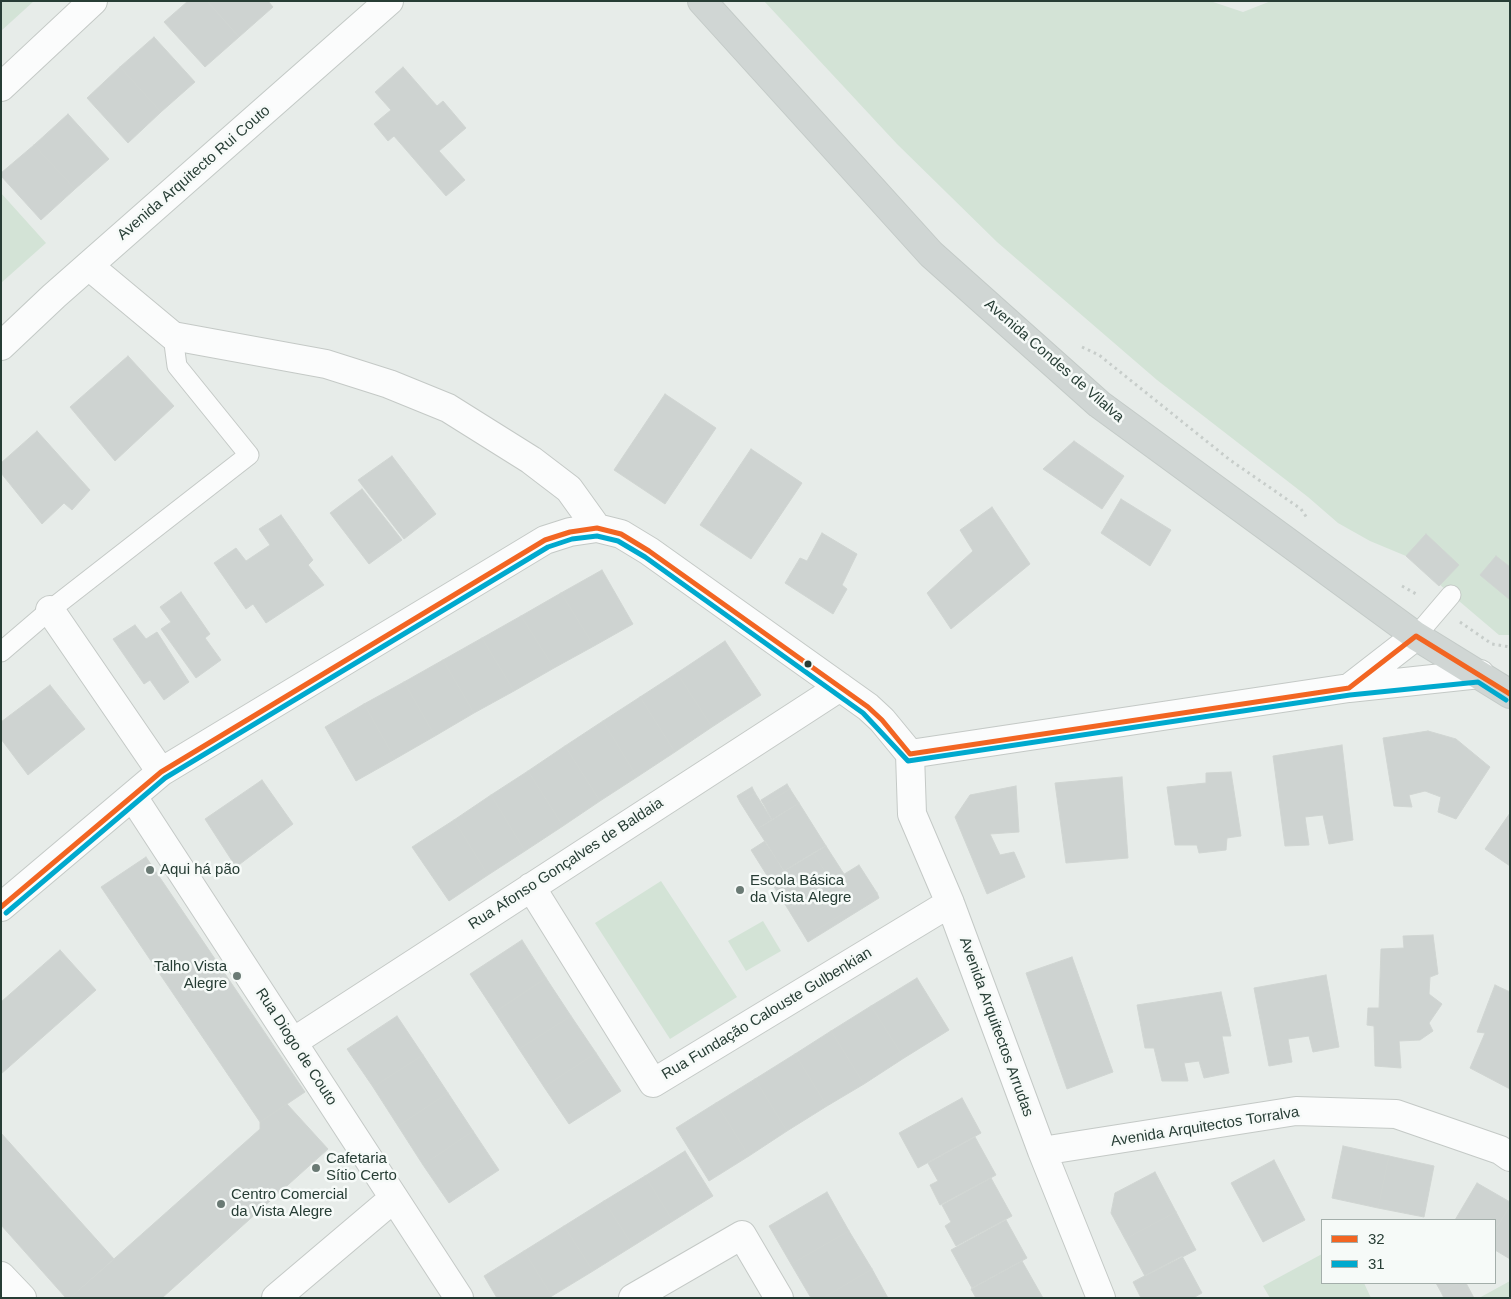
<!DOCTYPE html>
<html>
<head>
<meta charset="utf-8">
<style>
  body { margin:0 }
  #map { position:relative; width:1511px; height:1299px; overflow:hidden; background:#e7ece9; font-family:Helvetica,sans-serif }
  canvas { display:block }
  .frame { position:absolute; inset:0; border:2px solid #273d35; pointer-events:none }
  .legend { position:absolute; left:1321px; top:1219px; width:175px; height:65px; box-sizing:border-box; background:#f6faf8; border:1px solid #a3aeaa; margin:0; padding:6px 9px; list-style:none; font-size:15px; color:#273d35 }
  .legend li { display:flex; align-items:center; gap:10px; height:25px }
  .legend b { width:25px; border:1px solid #a3aeaa }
</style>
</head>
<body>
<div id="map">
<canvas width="1511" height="1299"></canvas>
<div class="frame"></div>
<ul class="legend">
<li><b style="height:6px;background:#f26522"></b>32</li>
<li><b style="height:6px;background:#00a9ce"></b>31</li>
</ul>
</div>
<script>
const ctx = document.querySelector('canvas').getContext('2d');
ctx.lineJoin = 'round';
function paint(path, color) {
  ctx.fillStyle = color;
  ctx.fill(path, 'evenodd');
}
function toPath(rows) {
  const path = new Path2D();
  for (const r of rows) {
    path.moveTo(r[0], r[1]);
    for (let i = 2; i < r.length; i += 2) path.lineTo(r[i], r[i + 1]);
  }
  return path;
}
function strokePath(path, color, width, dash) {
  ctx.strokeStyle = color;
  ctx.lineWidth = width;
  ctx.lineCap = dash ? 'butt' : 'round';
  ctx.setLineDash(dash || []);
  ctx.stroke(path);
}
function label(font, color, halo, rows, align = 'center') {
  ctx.font = font + ' Helvetica,sans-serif';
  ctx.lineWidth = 5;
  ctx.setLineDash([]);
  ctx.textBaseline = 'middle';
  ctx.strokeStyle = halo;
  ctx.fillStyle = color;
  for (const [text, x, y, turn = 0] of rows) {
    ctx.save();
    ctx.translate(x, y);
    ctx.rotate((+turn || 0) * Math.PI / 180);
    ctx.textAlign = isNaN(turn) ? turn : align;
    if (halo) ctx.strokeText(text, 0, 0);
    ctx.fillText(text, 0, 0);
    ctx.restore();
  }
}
paint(toPath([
  [1,1,34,1,1,31],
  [764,1,1210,1,1243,12,1271,1,1510,1,1510,635,1499,635,1406,556,1370,541,1338,523,1308,497,1157,380,997,242,897,144],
  [1,193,46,243,1,283],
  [661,881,737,997,670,1039,595,923],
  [763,921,781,951,746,971,728,941],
  [1322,1254,1322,1283,1364,1283,1371,1298,1270,1298,1263,1286],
  [1510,1281,1510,1298,1479,1298]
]), '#d3e3d6');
const building = toPath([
  [188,1,207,1,239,37,205,67,164,22,188,1],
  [207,1,268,1,273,7,239,37,207,1],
  [154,37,195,82,161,112,120,67,154,37],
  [120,67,161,112,128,143,87,98,120,67],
  [403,67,437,106,443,101,466,128,439,151,465,180,446,196,394,136,388,141,374,124,391,110,375,92,403,67],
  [68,114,109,159,75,189,34,145,68,114],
  [34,145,75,189,41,220,1,176,1,173,34,145],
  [128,356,174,406,115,461,70,407,128,356],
  [665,394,716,428,665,504,614,470,665,394],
  [37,431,90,490,72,510,64,503,42,524,1,473,1,463,37,431],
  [1074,441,1124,476,1102,509,1043,469,1074,441],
  [751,449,802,483,751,559,700,525,751,449],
  [392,456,436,514,404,539,358,480,392,456],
  [362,489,402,540,369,564,330,513,362,489],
  [1121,499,1171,530,1150,566,1101,533,1121,499],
  [992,507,1030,564,951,629,927,593,973,551,960,530,992,507],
  [281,515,313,560,308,565,324,585,266,623,253,604,246,609,214,563,236,548,246,561,270,545,259,529,281,515],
  [822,533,857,554,842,585,847,589,833,614,785,583,800,558,807,561,822,533],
  [1426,534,1459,565,1439,586,1406,556,1426,534],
  [1496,556,1510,567,1509,599,1480,575,1496,556],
  [602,570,633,624,594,646,561,593,602,570],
  [181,592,210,634,205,638,221,660,196,678,161,629,171,622,160,607,181,592],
  [561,593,594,646,554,668,521,616,561,593],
  [521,616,554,668,514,691,482,638,521,616],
  [135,625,146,639,157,632,189,682,164,700,150,680,144,684,113,639,135,625],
  [482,638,514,691,474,713,443,660,482,638],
  [725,641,761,695,712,727,677,673,725,641],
  [443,660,474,713,435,736,404,682,443,660],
  [677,673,712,727,675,752,640,697,677,673],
  [404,682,435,736,395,759,364,704,404,682],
  [50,685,85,729,28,775,1,739,1,722,50,685],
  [640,697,675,752,637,777,603,721,640,697],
  [364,704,395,759,356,781,325,727,364,704],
  [603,721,637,777,600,801,565,746,603,721],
  [1428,731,1456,739,1490,767,1456,819,1438,812,1441,797,1425,791,1409,795,1412,807,1394,806,1383,738,1428,731],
  [1342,745,1353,840,1329,844,1323,815,1305,817,1309,845,1285,846,1273,756,1342,745],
  [565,746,600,801,563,826,528,771,565,746],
  [528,771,563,826,525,851,491,795,528,771],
  [1231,772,1241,836,1227,838,1226,850,1199,853,1197,845,1175,845,1167,787,1206,783,1206,773,1231,772],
  [1122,777,1128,858,1066,863,1055,783,1122,777],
  [262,780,293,824,236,867,205,819,262,780],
  [787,784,790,789,764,805,761,800,787,784],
  [1016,786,1019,832,990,834,1000,855,1014,852,1025,877,987,894,955,817,970,795,1016,786],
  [752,787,755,793,740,802,737,796,752,787],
  [790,789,799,803,772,820,764,805,790,789],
  [755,793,772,820,757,829,740,802,755,793],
  [491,795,525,851,488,875,454,820,491,795],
  [799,803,826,846,784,871,757,829,799,803],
  [1510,813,1510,866,1485,849,1510,813],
  [454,820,488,875,449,901,412,847,454,820],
  [765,841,802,900,788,909,751,850,765,841],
  [826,846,844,874,832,882,813,853,826,846],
  [813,853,832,882,802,900,784,871,813,853],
  [146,857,305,1092,260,1122,101,887,146,857],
  [859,865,877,893,805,937,788,909,859,865],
  [877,893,879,898,808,942,805,937,877,893],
  [1433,935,1438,974,1430,977,1429,994,1442,1004,1429,1023,1433,1031,1420,1040,1399,1041,1401,1068,1375,1066,1374,1026,1367,1025,1368,1008,1379,1008,1381,949,1404,948,1403,936,1433,935],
  [522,940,546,978,495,1012,470,974,522,940],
  [60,950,96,990,1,1074,1,1002,60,950],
  [1072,957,1113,1072,1067,1089,1026,973,1072,957],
  [1326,975,1339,1047,1313,1052,1309,1036,1288,1039,1292,1062,1269,1066,1254,988,1326,975],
  [546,978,571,1016,519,1049,495,1012,546,978],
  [917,978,949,1030,904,1058,871,1006,917,978],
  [1495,985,1510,992,1510,1089,1470,1068,1485,1033,1477,1032,1495,985],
  [1221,992,1231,1036,1222,1036,1229,1073,1204,1078,1199,1061,1184,1063,1188,1081,1162,1081,1154,1048,1145,1048,1137,1005,1221,992],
  [871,1006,904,1058,864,1084,831,1031,871,1006],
  [397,1016,423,1055,373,1087,347,1049,397,1016],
  [571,1016,596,1053,544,1087,519,1049,571,1016],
  [831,1031,864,1084,827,1106,795,1054,831,1031],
  [596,1053,621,1091,569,1124,544,1087,596,1053],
  [795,1054,827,1106,787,1131,755,1079,795,1054],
  [423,1055,448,1093,398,1126,373,1087,423,1055],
  [755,1079,787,1131,749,1156,716,1103,755,1079],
  [448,1093,473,1131,423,1165,398,1126,448,1093],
  [962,1098,981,1133,918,1168,899,1133,962,1098],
  [716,1103,749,1156,709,1181,676,1128,716,1103],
  [287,1104,328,1149,162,1298,70,1298,260,1129,260,1122,287,1104],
  [473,1131,499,1170,449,1203,423,1165,473,1131],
  [1,1133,114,1259,70,1298,66,1298,1,1225,1,1133],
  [975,1137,996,1175,940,1205,930,1185,938,1181,928,1163,975,1137],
  [1343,1146,1389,1156,1378,1208,1332,1198,1343,1146],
  [685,1151,713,1196,673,1221,645,1176,685,1151],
  [1389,1156,1434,1166,1424,1217,1378,1208,1389,1156],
  [1274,1160,1305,1220,1263,1242,1231,1183,1274,1160],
  [1155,1172,1176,1212,1125,1239,1111,1213,1115,1193,1155,1172],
  [645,1176,673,1221,633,1246,604,1201,645,1176],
  [991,1178,1012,1216,956,1246,945,1226,951,1222,942,1205,991,1178],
  [1477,1183,1510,1202,1510,1206,1495,1230,1495,1220,1455,1220,1477,1183],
  [827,1192,849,1231,791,1264,769,1226,827,1192],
  [604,1201,633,1246,593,1271,564,1226,604,1201],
  [1510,1206,1510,1259,1495,1250,1495,1230,1510,1206],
  [1176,1212,1196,1250,1145,1276,1125,1239,1176,1212],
  [1006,1220,1027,1258,972,1288,951,1250,1006,1220],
  [564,1226,593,1271,552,1296,524,1251,564,1226],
  [849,1231,872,1269,823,1298,811,1298,791,1264,849,1231],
  [524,1251,552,1296,549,1298,497,1298,484,1276,524,1251],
  [1182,1256,1202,1293,1193,1298,1141,1298,1133,1282,1182,1256],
  [1022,1261,1043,1298,976,1298,971,1289,1022,1261],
  [872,1269,888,1298,823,1298,872,1269],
  [1436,1283,1459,1283,1441,1292,1436,1283],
  [1459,1283,1466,1283,1474,1298,1444,1298,1441,1292,1459,1283]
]);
paint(building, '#ced3d1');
strokePath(building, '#d0d5d2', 1);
const lane = toPath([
  [1416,636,1451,595],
  [1,652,50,610,249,455,177,366,173,336]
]);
const street = toPath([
  [1,87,93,1],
  [89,266,173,336,326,364,389,384,448,408,531,460,569,489,597,528],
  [50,610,161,772],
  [1349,688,1416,636],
  [910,754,912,814,950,903,1042,1151,1101,1298],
  [910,754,1349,688,1480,674],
  [133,797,459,1298],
  [531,887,653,1083,950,903],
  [1,907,161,772,545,540,570,532,597,528,621,534,649,551,868,707,882,720,910,754],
  [293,1042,840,687],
  [1042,1151,1296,1111,1396,1114,1500,1150,1510,1157],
  [1,1276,22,1298],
  [276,1298,394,1198],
  [633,1298,742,1235,779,1298]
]);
const secondary = toPath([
  [1,346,54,296,389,1]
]);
const primary = toPath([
  [702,1,931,254,1099,404,1416,636,1510,694]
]);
strokePath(lane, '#c4c9c6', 21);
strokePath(street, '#c4c9c6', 30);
strokePath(secondary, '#c3c9c6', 30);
strokePath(primary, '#c3cac7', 30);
strokePath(toPath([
  [1082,347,1099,355,1230,460,1301,509,1307,518],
  [1402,586,1418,595],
  [1460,622,1492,644,1510,647]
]), '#c7cdca', 3, [2.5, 4]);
strokePath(lane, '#fbfcfc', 19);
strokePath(street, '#fbfcfc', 28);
strokePath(secondary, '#fbfcfc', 28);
strokePath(primary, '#d0d6d4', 28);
strokePath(toPath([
  [1,907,161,772,545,540,570,532,597,528,621,534,649,551,868,707,882,720,910,754,1349,688,1416,636,1510,694]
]), '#f26522', 5);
strokePath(toPath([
  [6,913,165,778,548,547,572,539,597,536,618,541,645,557,863,713,908,761,1350,695,1478,682,1506,700]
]), '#00a9ce', 5);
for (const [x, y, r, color] of [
  [808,664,4.5,"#273d35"],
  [150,870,5,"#6a7a74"],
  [740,890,5,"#6a7a74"],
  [237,976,5,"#6a7a74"],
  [316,1168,5,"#6a7a74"],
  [221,1204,5,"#6a7a74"]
]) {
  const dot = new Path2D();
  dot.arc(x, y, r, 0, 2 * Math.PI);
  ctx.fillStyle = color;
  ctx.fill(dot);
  strokePath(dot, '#f6faf8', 2);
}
label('15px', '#273d35', '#f6faf8', [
  ["Avenida Arquitecto Rui Couto",194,173,-41],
  ["Avenida Condes de Vilalva",1054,361,41],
  ["Rua Afonso Gonçalves de Baldaia",566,864,-33],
  ["Rua Fundação Calouste Gulbenkian",767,1014,-31],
  ["Avenida Arquitectos Arrudas",996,1027,70],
  ["Rua Diogo de Couto",296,1047,57],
  ["Avenida Arquitectos Torralva",1205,1127,-9]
]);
label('15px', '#273d35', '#f6faf8', [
  ["Aqui há pão",160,870],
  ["Escola Básica",750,881],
  ["da Vista Alegre",750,898],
  ["Talho Vista",227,967,"right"],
  ["Alegre",227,984,"right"],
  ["Cafetaria",326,1159],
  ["Sítio Certo",326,1176],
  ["Centro Comercial",231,1195],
  ["da Vista Alegre",231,1212]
], 'left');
</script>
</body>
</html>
